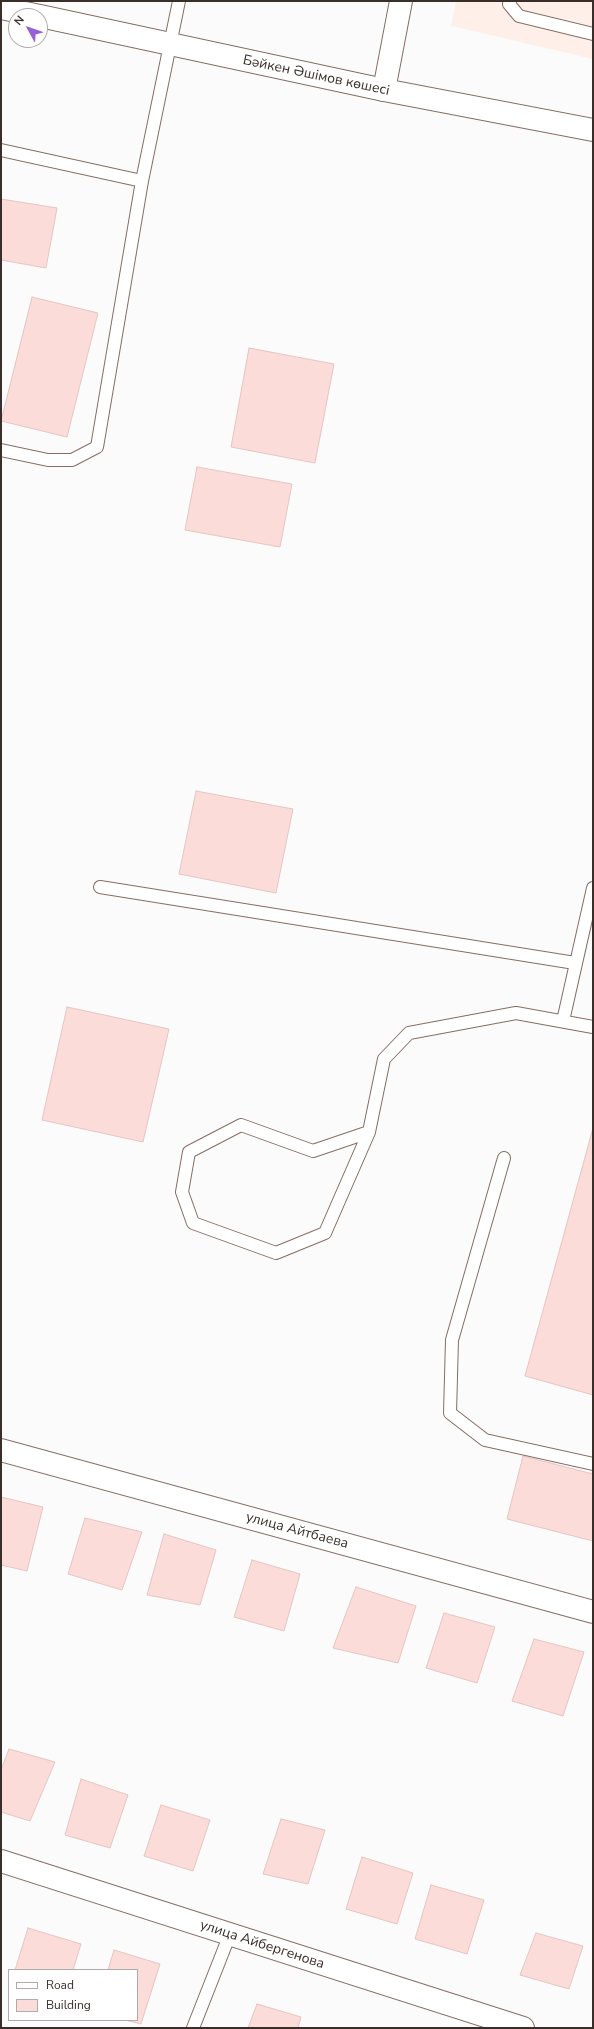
<!DOCTYPE html>
<html>
<head>
<meta charset="utf-8">
<style>
  body { margin:0 }
  #map { position:relative; width:594px; height:2029px; overflow:hidden; background:#fbfbfb; font-family:"Nunito Sans",sans-serif }
  canvas { display:block }
  .frame { position:absolute; inset:0; border:2px solid #392e2a; pointer-events:none }
  .legend { position:absolute; left:8px; top:1969px; width:130px; height:52px; box-sizing:border-box; background:#fff; border:1px solid #b0abaa; margin:0; padding:5px 7px; list-style:none; font-size:12px; color:#392e2a }
  .legend li { display:flex; align-items:center; gap:8px; height:20px }
  .legend b { width:20px; border:1px solid #b0abaa }
  .north { position:absolute; left:8px; top:8px; width:40px; height:40px; box-sizing:border-box; background:#fff; border:1px solid #b0abaa; border-radius:50%; rotate:310deg; font-size:11px; font-weight:700; line-height:16px; text-align:center; color:#392e2a }
  .north::after { content:''; display:block; margin:auto; width:14px; height:18px; background:#945fd8; clip-path:polygon(50% 0,100% 100%,50% 72%,0 100%) }
</style>
</head>
<body>
<div id="map">
<canvas width="594" height="2029"></canvas>
<div class="frame"></div>
<ul class="legend">
<li><b style="height:5px;background:#fff"></b>Road</li>
<li><b style="height:11px;background:#fbdcd9"></b>Building</li>
</ul>
<div class="north">N</div>
</div>
<script>
const ctx = document.querySelector('canvas').getContext('2d');
ctx.lineJoin = 'round';
function paint(path, color) {
  ctx.fillStyle = color;
  ctx.fill(path, 'evenodd');
}
function toPath(rows) {
  const path = new Path2D();
  for (const r of rows) {
    path.moveTo(r[0], r[1]);
    for (let i = 2; i < r.length; i += 2) path.lineTo(r[i], r[i + 1]);
  }
  return path;
}
function strokePath(path, color, width, dash) {
  ctx.strokeStyle = color;
  ctx.lineWidth = width;
  ctx.lineCap = dash ? 'butt' : 'round';
  ctx.setLineDash(dash || []);
  ctx.stroke(path);
}
function label(font, color, halo, rows, align = 'center') {
  ctx.font = font + ' "Nunito Sans",sans-serif';
  ctx.lineWidth = 3.5;
  ctx.setLineDash([]);
  ctx.textBaseline = 'middle';
  ctx.strokeStyle = halo;
  ctx.fillStyle = color;
  for (const [text, x, y, turn = 0] of rows) {
    ctx.save();
    ctx.translate(x, y);
    ctx.rotate((+turn || 0) * Math.PI / 180);
    ctx.textAlign = isNaN(turn) ? turn : align;
    if (halo) ctx.strokeText(text, 0, 0);
    ctx.fillText(text, 0, 0);
    ctx.restore();
  }
}
paint(toPath([
  [456,1,593,1,593,59,451,26]
]), '#fef0e9');
const building = toPath([
  [1,199,57,208,46,268,1,260,1,199],
  [32,297,98,313,67,437,1,421,32,297],
  [249,348,334,364,315,463,231,447,249,348],
  [197,467,292,484,280,547,185,530,197,467],
  [196,791,293,809,276,893,179,874,196,791],
  [67,1007,169,1029,143,1142,42,1120,67,1007],
  [593,1128,593,1395,525,1376,593,1128],
  [523,1456,593,1474,593,1541,507,1519,523,1456],
  [1,1497,43,1507,27,1571,1,1565,1,1497],
  [85,1518,142,1532,122,1590,68,1574,85,1518],
  [164,1534,216,1550,200,1605,147,1595,164,1534],
  [252,1560,300,1574,284,1631,234,1617,252,1560],
  [356,1587,416,1606,398,1663,333,1648,356,1587],
  [444,1613,495,1627,477,1683,426,1668,444,1613],
  [534,1639,584,1652,563,1716,512,1701,534,1639],
  [9,1749,55,1762,30,1821,1,1812,1,1770,9,1749],
  [81,1779,128,1795,110,1848,65,1835,81,1779],
  [161,1805,210,1820,193,1871,144,1856,161,1805],
  [281,1819,325,1830,308,1884,263,1874,281,1819],
  [362,1857,413,1873,397,1924,346,1909,362,1857],
  [431,1885,484,1900,467,1954,415,1939,431,1885],
  [28,1928,81,1944,73,1970,15,1970,28,1928],
  [536,1933,583,1946,569,1989,520,1975,536,1933],
  [114,1950,160,1964,141,2024,125,2020,137,2020,137,1970,108,1970,114,1950],
  [257,2004,301,2017,298,2028,248,2028,257,2004]
]);
paint(building, '#fbdcd9');
strokePath(building, '#e4c5c2', 1);
const service = toPath([
  [510,1,509,4,519,16,593,34],
  [1,150,142,181],
  [1,450,48,460,72,460,97,447,142,181,179,1],
  [100,887,575,963],
  [563,1021,593,888],
  [369,1132,313,1151,241,1125,189,1152,182,1192,193,1223,276,1253,325,1233,369,1132,384,1059,409,1033,516,1013,593,1027],
  [504,1158,452,1340,450,1413,485,1440,593,1464],
  [193,2028,230,1934]
]);
const minor = toPath([
  [384,90,401,1],
  [1,1450,593,1612],
  [1,1861,523,2028]
]);
const secondary = toPath([
  [1,8,40,16],
  [40,16,384,90,593,130]
]);
strokePath(service, '#866e63', 14);
strokePath(minor, '#866e63', 24);
strokePath(secondary, '#866e63', 24);
strokePath(service, '#fff', 12);
strokePath(minor, '#fff', 22);
strokePath(secondary, '#fff', 22);
label('14px', '#392e2a', '#fff', [
  ["Бәйкен Әшімов көшесі",316,76,12],
  ["улица Айтбаева",297,1531,15],
  ["улица Айбергенова",262,1945,18]
]);
</script>
</body>
</html>
